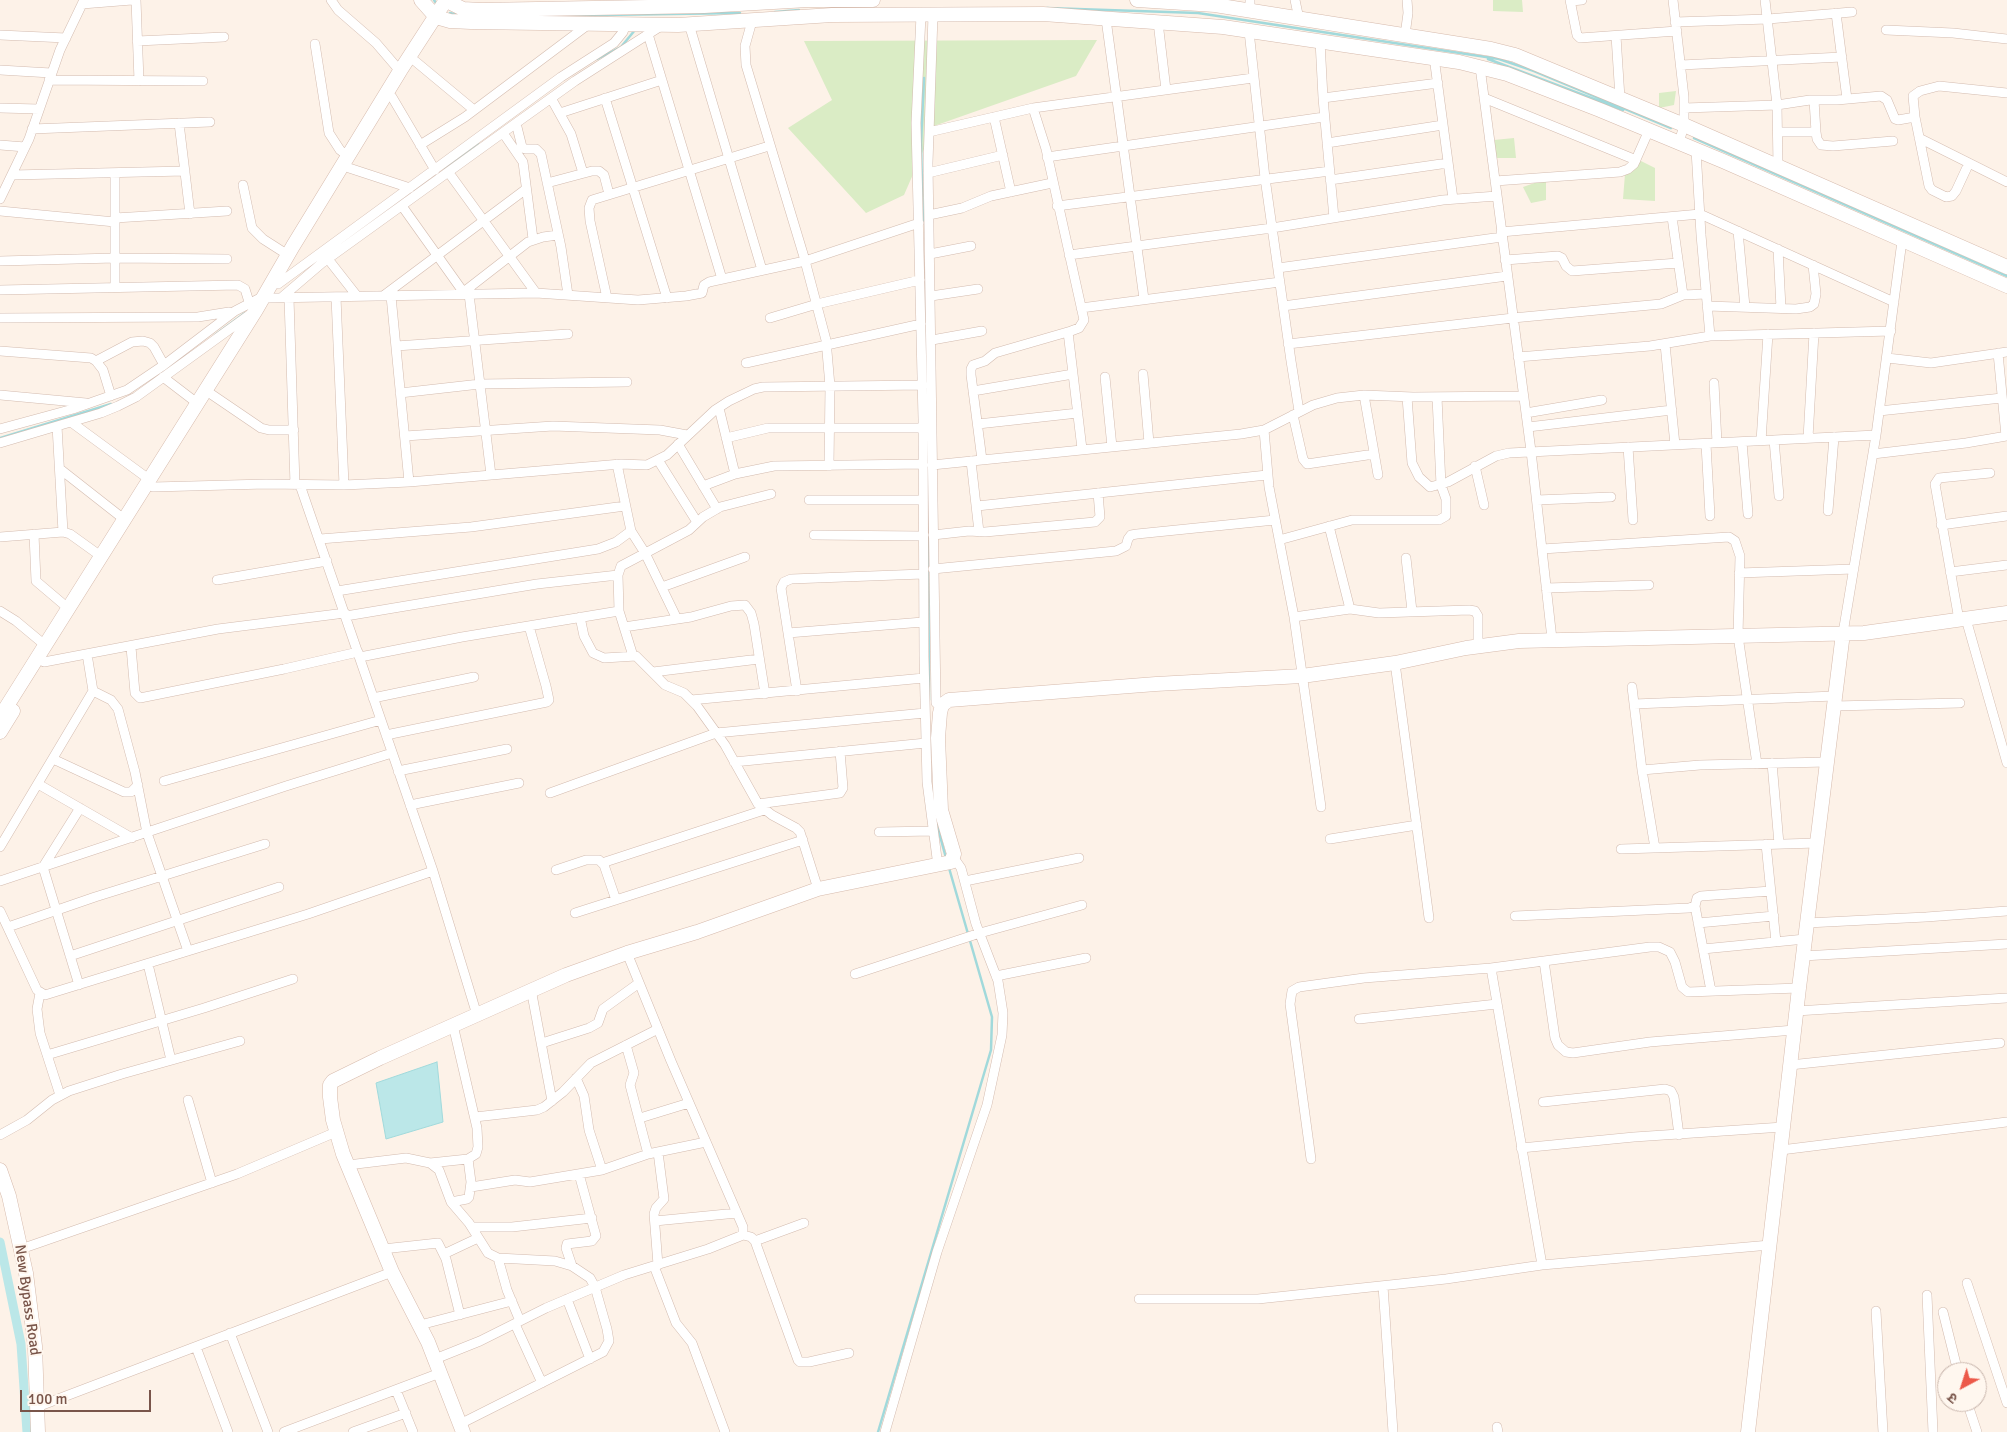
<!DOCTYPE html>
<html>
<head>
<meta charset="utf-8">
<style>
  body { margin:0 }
  #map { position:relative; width:2007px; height:1432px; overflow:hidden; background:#fdf2e8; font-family:Signika,"Noto Sans Devanagari",sans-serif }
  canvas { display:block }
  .north { position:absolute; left:1937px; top:1362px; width:50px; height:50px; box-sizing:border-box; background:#fff7ef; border:1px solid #c9b6ad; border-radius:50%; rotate:220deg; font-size:14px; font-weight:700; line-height:20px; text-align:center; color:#79554a }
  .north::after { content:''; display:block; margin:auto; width:18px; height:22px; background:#ec5949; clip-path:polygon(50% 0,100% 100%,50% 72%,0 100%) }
  .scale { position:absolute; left:20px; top:1390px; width:131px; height:22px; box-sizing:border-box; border:2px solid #79554a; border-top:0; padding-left:6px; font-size:15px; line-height:18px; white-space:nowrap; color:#79554a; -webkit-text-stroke:4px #fff7ef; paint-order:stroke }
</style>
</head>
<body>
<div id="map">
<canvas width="2007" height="1432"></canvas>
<div class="north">उ</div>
<div class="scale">100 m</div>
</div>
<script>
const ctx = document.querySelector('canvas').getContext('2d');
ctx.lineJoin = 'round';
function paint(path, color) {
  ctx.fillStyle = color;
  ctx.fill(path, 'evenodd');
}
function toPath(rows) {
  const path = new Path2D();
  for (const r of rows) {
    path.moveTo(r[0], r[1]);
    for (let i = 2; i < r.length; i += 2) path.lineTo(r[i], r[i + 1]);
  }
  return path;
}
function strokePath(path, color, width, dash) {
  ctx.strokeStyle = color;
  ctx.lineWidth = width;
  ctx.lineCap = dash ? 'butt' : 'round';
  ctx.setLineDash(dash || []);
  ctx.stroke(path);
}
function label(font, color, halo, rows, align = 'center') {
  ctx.font = font + ' Signika,sans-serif';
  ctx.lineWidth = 4;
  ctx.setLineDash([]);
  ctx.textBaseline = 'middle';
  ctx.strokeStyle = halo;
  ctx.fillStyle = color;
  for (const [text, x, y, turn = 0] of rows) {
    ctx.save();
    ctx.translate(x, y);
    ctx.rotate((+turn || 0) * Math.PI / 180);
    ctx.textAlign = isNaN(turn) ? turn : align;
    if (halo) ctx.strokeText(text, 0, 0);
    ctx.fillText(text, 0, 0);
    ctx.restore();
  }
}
paint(toPath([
  [1493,0,1522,0,1523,12,1493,11],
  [1097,40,1076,76,934,126,904,195,866,213,788,128,832,100,804,41],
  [1676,91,1674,105,1659,108,1659,93],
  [1514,138,1516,158,1495,158,1494,140],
  [1639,160,1655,168,1655,201,1623,199,1625,174],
  [1546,179,1546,200,1531,203,1523,187]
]), '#daecc5');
const water = toPath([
  [437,1062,443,1122,386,1139,376,1083,437,1062]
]);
paint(water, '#bbe7e8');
strokePath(water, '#a1d9db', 1);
strokePath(toPath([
  [434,0,436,3],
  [1047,8,1198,13,1499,59,1534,71,1671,128],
  [775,12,799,10],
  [450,13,458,15],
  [533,16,740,13],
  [597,59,621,47,635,30],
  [1488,59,1623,110],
  [1694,138,2007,276],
  [445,169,478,143],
  [374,219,402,200],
  [923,223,921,143,924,78],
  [215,335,245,313],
  [0,438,111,404],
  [928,471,929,700],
  [937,825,946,858],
  [878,1432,991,1050,992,1017,949,868]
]), '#a1d9db', 2.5);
strokePath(toPath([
  [0,1242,21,1344,27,1432]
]), '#bbe7e8', 9);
const street = toPath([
  [136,0,139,81],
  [331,0,338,10,376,43,400,71],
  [1250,0,1250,11],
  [1295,0,1299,19],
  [1570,0,1577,35,1580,38,1677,31],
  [1673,0,1684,97,1684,125,1679,143],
  [1765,0,1777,105,1778,166],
  [1571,1,1582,0],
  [82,4,132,0],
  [1836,13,1847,99],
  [921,15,916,123,923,419,924,657,927,782,938,866],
  [933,15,928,163,936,703],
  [1106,19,1144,299],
  [752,21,745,46,746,65,804,257,826,340,830,386,829,466],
  [1158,22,1166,90],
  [1675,22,1768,19,1852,12],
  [689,24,762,270],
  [1886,30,1953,33,2007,39],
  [1249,31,1265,178,1291,361,1299,411],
  [648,34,722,279],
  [0,35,66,38],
  [1405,35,1408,13,1407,0],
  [1616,36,1620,98],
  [137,41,224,37],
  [1320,41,1323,98,1334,218],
  [315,44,329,133,340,150,348,156],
  [1434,57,1453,199],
  [415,61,474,110],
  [1681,65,1842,57],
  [1482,68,1480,67,1531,451,1552,639],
  [0,70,51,73],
  [49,80,203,81],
  [392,97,435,170],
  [551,98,571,134,583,173],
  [605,98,667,298],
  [1323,98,1438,83],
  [1484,98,1636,160],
  [1814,100,1816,132,1817,139,1821,145,1833,146,1893,141],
  [0,108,39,109],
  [1684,108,1777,105,1810,100,1837,100,1881,96,1887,100,1895,119,1898,120,1915,117],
  [560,113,662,80],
  [994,117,1011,192],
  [179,123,190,214],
  [516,123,522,147,525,149,536,149,541,154,561,247,568,295],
  [32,129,210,122],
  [929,132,1033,108,1253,78],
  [1778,132,1816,132],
  [503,133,523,162,533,239],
  [1919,138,2007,182],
  [1327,143,1443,125],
  [0,145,25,147],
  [420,145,465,117,589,24],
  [1696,150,1701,235,1710,336],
  [1047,157,1324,117],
  [1969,163,1956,191,1952,196,1946,197,1932,190,1929,186,1915,117,1913,96,1920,91,1939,86,2007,93],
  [349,168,410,188],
  [449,173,536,293],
  [928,173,1003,155],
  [12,175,185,171],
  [1330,180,1448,163],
  [1495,181,1620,172,1628,169,1634,164,1649,130],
  [547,183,592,171,599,171,604,175,609,194],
  [243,185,252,228,263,239,288,255],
  [0,199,29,139,60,50,84,0],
  [402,206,464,293],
  [1057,206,1330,171],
  [0,211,115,222],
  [929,215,962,208,991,196,1052,183],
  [1672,217,1683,295],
  [115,218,227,211],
  [1738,231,1745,307],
  [1501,232,1700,214,1894,302],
  [1778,249,1781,308],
  [930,254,971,246],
  [1069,255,1272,228,1443,200,1497,196],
  [328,259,357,296],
  [1505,260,1558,256,1562,258,1566,266,1572,271,1678,263],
  [0,261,115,258,227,259],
  [1278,268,1502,237],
  [278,284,561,77,614,43,623,32,626,24],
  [115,287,115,173],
  [0,290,238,285,245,289,249,302],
  [461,294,528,242,543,237,558,235],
  [469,294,491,475],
  [383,296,526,189],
  [391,296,409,482],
  [931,296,978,289],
  [336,297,344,485],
  [270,298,536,293,638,300,686,296,702,293,704,285,709,282,805,261,919,223],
  [281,298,322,263,519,121,575,81,661,26],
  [289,298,295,485],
  [607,298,590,221,589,208,592,200,769,146],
  [1283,306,1507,276],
  [1707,306,1796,309,1810,307,1814,304,1816,294,1813,265],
  [1081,308,1280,282],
  [0,318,198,317,229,312],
  [770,318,817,304,920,280],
  [1068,332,1082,449],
  [932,340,982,331],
  [1288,344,1513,318,1661,304,1683,295,1706,294],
  [1665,344,1675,445],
  [396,346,568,334],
  [0,351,91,358,96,361,103,370,111,396],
  [1998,353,2006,436],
  [1518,357,1650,346,1710,336,1891,331],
  [1887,358,1931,363,2007,352],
  [96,361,132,342,143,341,150,343,154,347,164,365],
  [746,363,921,324],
  [1143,374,1149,443],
  [163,377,197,403],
  [1105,377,1112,447],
  [1714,383,1717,443],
  [973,391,1073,374],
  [400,393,480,384,627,382],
  [211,394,261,428,269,430,294,430],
  [0,395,86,403],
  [1364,395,1378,475],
  [1407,397,1412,463,1419,477,1430,487,1448,482,1496,456,1509,453,1876,435],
  [719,408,735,474],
  [1879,411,2002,398],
  [1526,413,1602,400],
  [1293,415,1303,459,1307,464,1374,454],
  [71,422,150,480],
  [978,424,1078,413],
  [57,426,63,532],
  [1528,427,1672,410],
  [0,429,73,409,127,390,164,365,235,311,264,296],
  [1264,430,1269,487,1294,617,1321,807],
  [405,436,553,426,660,430,687,435],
  [726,438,768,428,923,428],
  [1808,438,1814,333],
  [1774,440,1779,496],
  [1761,441,1768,334],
  [1742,442,1748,514],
  [0,443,101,413,118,406,136,397,252,313],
  [678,444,717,509],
  [1706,444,1710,516],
  [1628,447,1633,520],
  [1873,454,1966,443,2007,436],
  [658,460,697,522],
  [982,460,971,375,971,369,973,365,985,361,995,353,1071,331,1079,328,1084,320,1046,149,1033,108],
  [971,461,979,532],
  [617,464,631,531,645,553,677,619],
  [932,465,1241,434,1264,430,1313,405,1337,398,1364,395,1413,397,1523,396],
  [1475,466,1484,505],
  [60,469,125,520],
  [300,485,433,871,477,1015],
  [703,486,735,474,774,466,923,464],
  [153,487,266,484,344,485,409,482,621,464,647,465,667,455,715,410,729,401,754,389,763,387,923,385],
  [809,500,922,500],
  [1537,500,1611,497],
  [977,506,1267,475],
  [1828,511,1834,437],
  [1941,525,2007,516],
  [1329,526,1350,609],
  [34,534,36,581,69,609],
  [814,535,922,536],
  [933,535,969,531,985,532,1095,522,1100,517,1098,493],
  [0,537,63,532,70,534,102,557],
  [320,539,471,527,625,506],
  [1279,540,1352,520,1439,520,1446,516,1446,499,1441,485,1437,397],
  [1542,549,1729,537,1735,541,1740,556,1738,636,1757,764],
  [1406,558,1412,611],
  [933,569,1116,551,1126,546,1128,539,1131,535,1137,534,1275,520],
  [1950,572,2007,565],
  [1739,573,1854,569],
  [217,580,327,561],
  [662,587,745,557],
  [1546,588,1649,585],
  [337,591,598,549,616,542,631,531],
  [0,611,16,621,46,646],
  [346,616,537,584,618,575],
  [580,617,584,636,593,653,604,658,636,656,665,685,684,693,697,706,725,745,758,804,772,815,796,828,800,832,818,889],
  [1294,617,1350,609,1379,613,1469,610,1475,611,1478,616,1478,646],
  [1966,619,2007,763],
  [1959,620,1935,484,1939,478,1990,473],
  [624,627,691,617,731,606,745,605,751,613,754,624,765,694],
  [788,633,923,622],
  [1843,633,1876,435,1902,241],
  [131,647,135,693,140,698,284,669,358,652],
  [633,656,619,611,618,575,621,566,689,530,703,517,720,507,771,494],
  [360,657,462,637,619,611],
  [44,662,218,629,345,613],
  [1395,663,1429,918],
  [653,672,759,659],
  [1632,687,1642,770,1655,848],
  [93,691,111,700,118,709,135,772,147,833,188,951],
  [797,691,781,588,784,582,791,579,923,574],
  [373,698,474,677],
  [691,700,924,678],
  [1634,704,1835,696],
  [1834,706,1960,703],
  [386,735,547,702,549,700,546,686,529,626],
  [53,759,124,792,131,792,138,785],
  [734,762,926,743],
  [1772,763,1779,844],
  [1642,770,1700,765,1827,762],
  [398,771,507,749],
  [164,781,381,720],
  [38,784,132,838],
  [550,793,716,733,925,713],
  [758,804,840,793,843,788,840,751],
  [410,805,519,783],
  [879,832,933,831],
  [1330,839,1417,825],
  [1766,844,1776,942],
  [0,847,93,691,87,654],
  [1621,849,1817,843],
  [602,863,764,810],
  [556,870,586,860,599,860,604,865,616,900],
  [0,881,286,786,392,753],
  [965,881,1079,858],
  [1695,906,1711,991],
  [0,911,37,990,45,995,308,914,433,871],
  [575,913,803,840],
  [1515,916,1689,908,1695,906,1697,898,1701,896,1771,891],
  [1698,923,1774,916],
  [1807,923,1926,917,2007,911],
  [8,927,95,897,265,844],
  [1703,949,1805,939],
  [70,956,279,887],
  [1803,956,2007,944],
  [1544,961,1555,1038,1558,1045,1566,1052,1573,1053,1650,1042,1794,1030],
  [148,964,171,1060],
  [1491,968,1542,1265],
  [855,974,980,933,1082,905],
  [996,976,1086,958],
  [79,985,43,867,80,808],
  [531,989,552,1101],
  [40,993,37,1009,40,1033,60,1095],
  [1796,1011,2007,998],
  [1359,1019,1497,1004],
  [542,1043,589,1028,598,1023,603,1009,639,983],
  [626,1045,634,1073,630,1085,648,1154],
  [47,1055,204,1008,293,979],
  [1790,1065,2000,1043],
  [576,1078,584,1096,589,1130,602,1170],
  [188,1100,212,1183],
  [1543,1102,1665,1089,1671,1091,1674,1097,1679,1135],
  [475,1117,537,1110,544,1107,563,1092,591,1063,658,1029],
  [640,1118,689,1103],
  [0,1135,27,1120,52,1100,69,1091,122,1074,240,1041],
  [1521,1148,1634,1137,1783,1127],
  [1781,1150,2007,1122],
  [658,1152,664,1199,656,1208,654,1214,658,1265],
  [1311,1159,1290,1004,1292,991,1299,987,1364,978,1491,968,1650,947,1659,947,1670,952,1675,962,1682,987,1688,992,1799,988],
  [430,1163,468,1159,476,1154,478,1147,477,1128,453,1025],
  [348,1165,406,1158,430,1163,439,1170,451,1202,469,1223,488,1253,498,1258,555,1261,572,1266,590,1278,595,1287,607,1329,609,1341,603,1352,460,1424],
  [471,1187,515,1180,530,1182,602,1170,648,1154,706,1142],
  [451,1202,467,1199,469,1197,471,1182,468,1159],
  [655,1221,737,1213],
  [472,1227,512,1227,592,1218],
  [743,1235,751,1237,755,1241,798,1360,800,1362,809,1362,849,1353],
  [755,1241,804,1223],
  [21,1249,237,1174,336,1132],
  [383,1249,438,1243,446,1259,460,1315],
  [444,1254,478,1238],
  [498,1258,507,1290,520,1321],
  [572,1266,566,1248,567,1244,592,1241,596,1236,579,1174],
  [654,1266,676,1323,692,1343,725,1432],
  [1967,1283,2007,1403],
  [1383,1286,1393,1432],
  [1927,1295,1933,1432],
  [567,1299,590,1359],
  [1139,1299,1258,1299,1446,1279,1542,1265,1770,1245],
  [1876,1311,1883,1432],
  [1943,1312,1958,1372],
  [515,1324,542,1383],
  [420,1325,512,1301],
  [230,1333,268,1432],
  [196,1347,228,1432],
  [435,1359,480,1341,546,1308,624,1275,708,1249,743,1235,743,1227,671,1061,627,953],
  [396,1390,413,1432],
  [1967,1402,1977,1432],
  [37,1407,392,1272],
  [1497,1427,1498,1432],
  [284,1432,440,1373],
  [353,1432,406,1413],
  [885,1432,937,1252,987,1105,1002,1035,1003,1013,998,981,976,924,961,868,954,858]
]);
const secondary = toPath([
  [421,0,436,17,450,21,471,22,678,25,832,15,1043,14,1223,27,1459,62,1507,74,1600,110,1723,161,2007,286],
  [445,0,463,9,481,10,704,6,808,0,873,0],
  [1137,0,1215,5,1491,49,1515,55,1684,125,2007,267],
  [0,717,256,310,293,246,400,71,446,0],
  [0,732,13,711],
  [0,1170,9,1196,26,1273,35,1346,38,1432],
  [463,1432,428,1342,392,1272,343,1154,333,1120,330,1097,330,1085,333,1081,380,1058,566,975,627,953,697,932,818,889,951,862,954,854,941,810,938,738,940,713,942,705,949,700,1156,684,1302,676,1395,663,1466,648,1519,641,1864,633,2007,613],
  [1748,1432,1799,988,1843,633]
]);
strokePath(street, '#d3bbaf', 10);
strokePath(secondary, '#d6baac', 15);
strokePath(street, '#fff', 9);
strokePath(secondary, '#fff', 14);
label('15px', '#79554a', '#fff7ef', [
  ["New Bypass Road",27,1300,82]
]);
</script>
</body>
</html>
